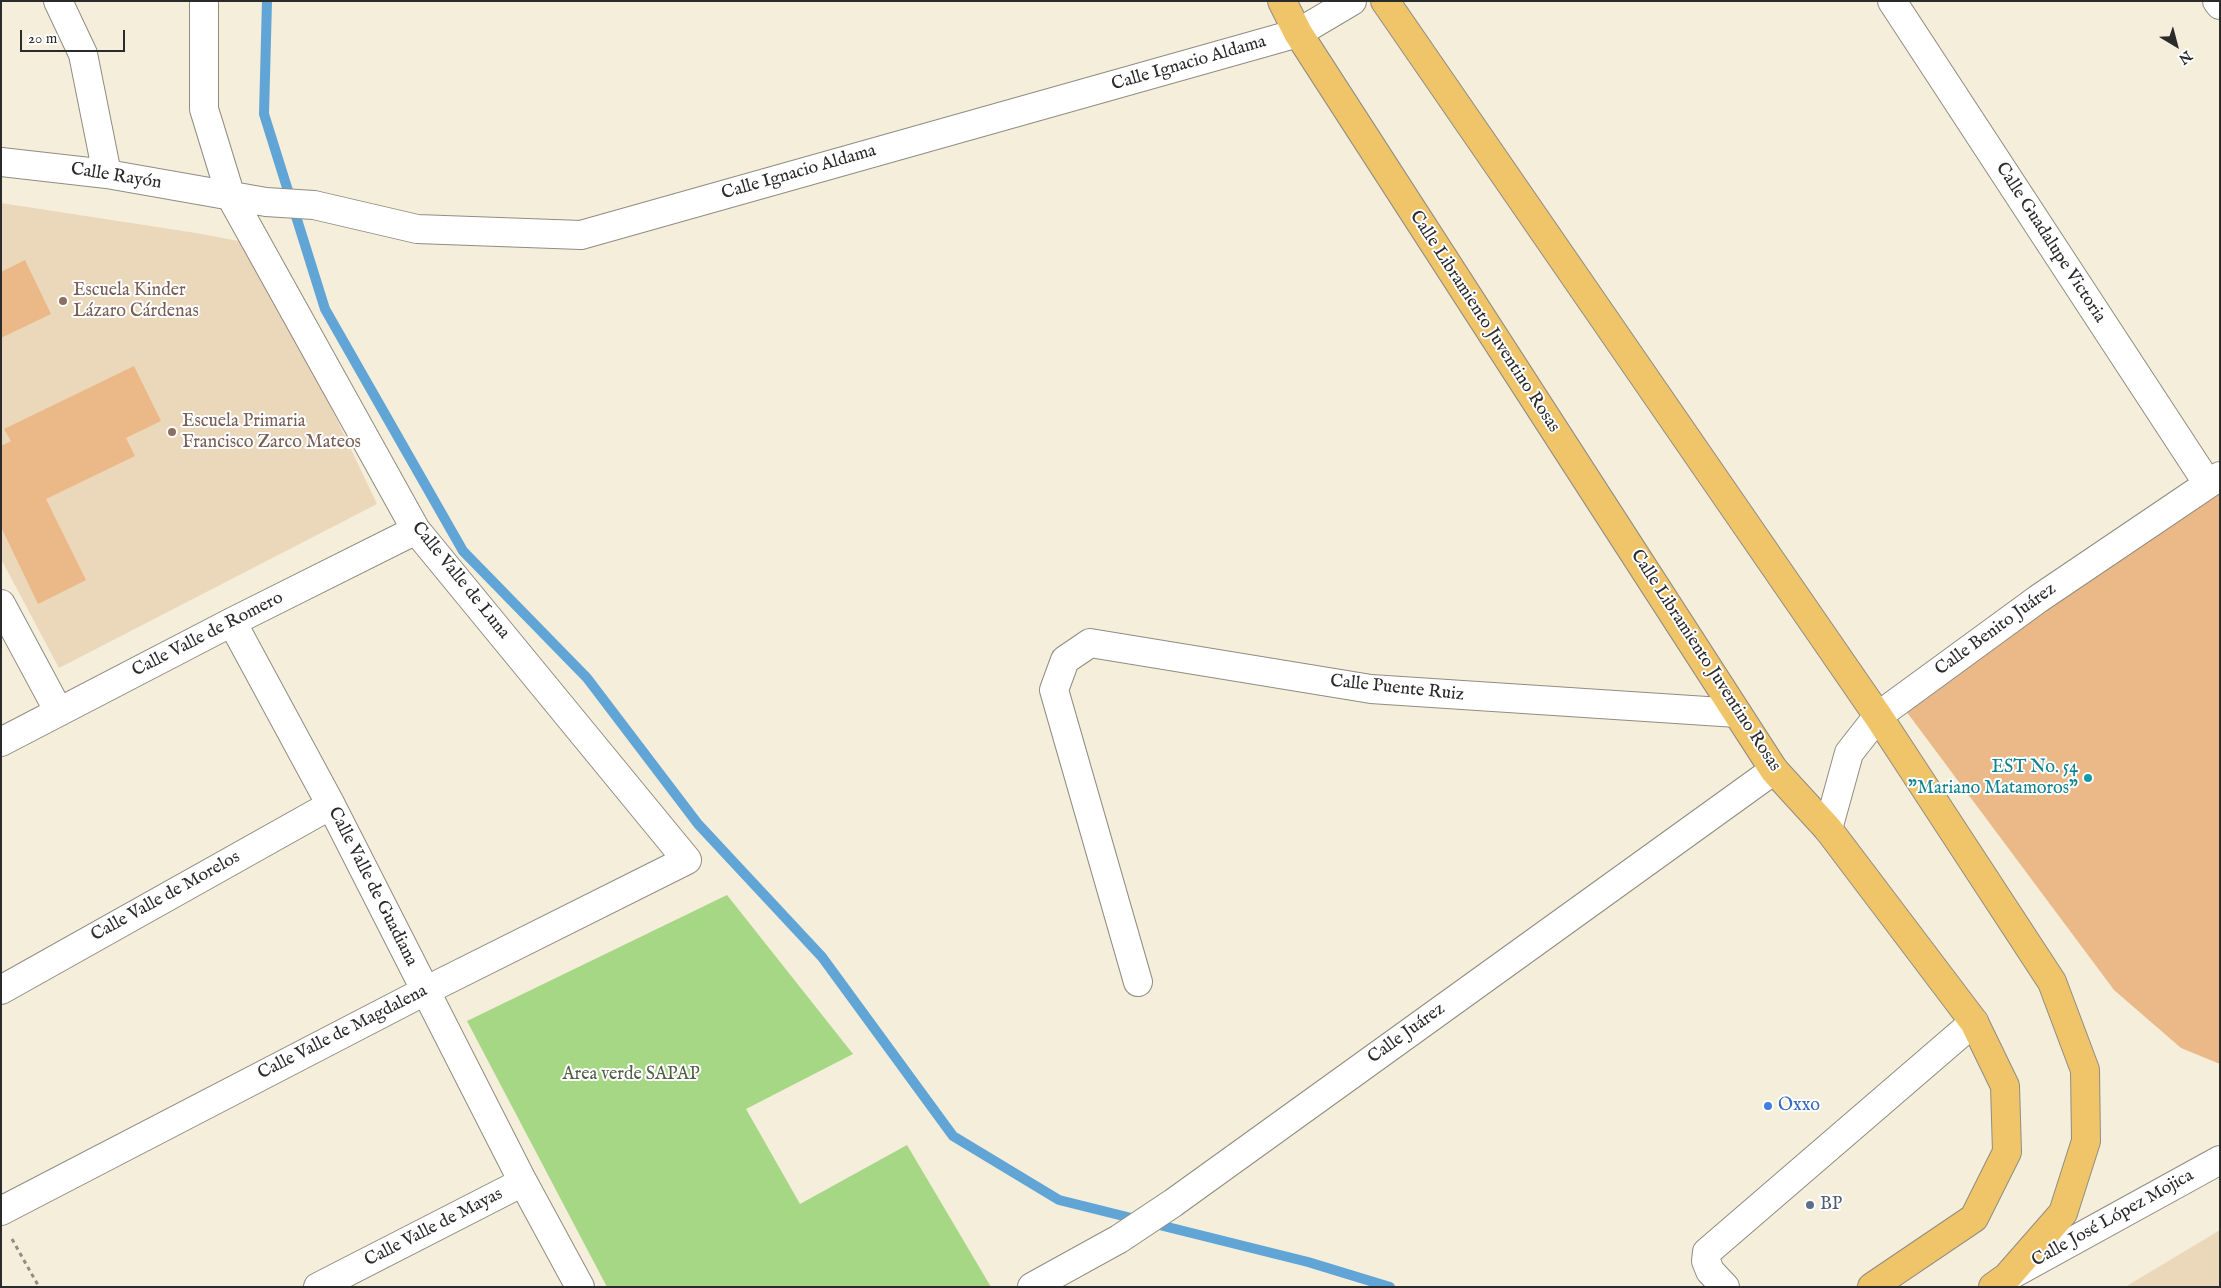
<!DOCTYPE html>
<html>
<head>
<meta charset="utf-8">
<style>
  body { margin:0 }
  #map { position:relative; width:2221px; height:1288px; overflow:hidden; background:#f4eeda; font-family:"IM FELL English",serif }
  canvas { display:block }
  .frame { position:absolute; inset:0; border:2px solid #2b2b2b; pointer-events:none }
  .north { position:absolute; left:2151px; top:20px; width:50px; height:50px; -webkit-text-stroke:4px #fff; paint-order:stroke; rotate:143deg; font-size:14px; font-weight:700; line-height:20px; text-align:center; color:#2b2b2b }
  .north::after { content:''; display:block; margin:auto; width:18px; height:22px; background:#2b2b2b; clip-path:polygon(50% 0,100% 100%,50% 72%,0 100%) }
  .scale { position:absolute; left:20px; top:30px; width:105px; height:22px; box-sizing:border-box; border:2px solid #2b2b2b; border-top:0; padding-left:6px; font-size:15px; line-height:18px; white-space:nowrap; color:#2b2b2b; -webkit-text-stroke:4px #fff; paint-order:stroke }
</style>
</head>
<body>
<div id="map">
<canvas width="2221" height="1288"></canvas>
<div class="frame"></div>
<div class="north">N</div>
<div class="scale">20 m</div>
</div>
<script>
const ctx = document.querySelector('canvas').getContext('2d');
ctx.lineJoin = 'round';
function paint(path, color) {
  ctx.fillStyle = color;
  ctx.fill(path, 'evenodd');
}
function toPath(rows) {
  const path = new Path2D();
  for (const r of rows) {
    path.moveTo(r[0], r[1]);
    for (let i = 2; i < r.length; i += 2) path.lineTo(r[i], r[i + 1]);
  }
  return path;
}
function strokePath(path, color, width, dash) {
  ctx.strokeStyle = color;
  ctx.lineWidth = width;
  ctx.lineCap = dash ? 'butt' : 'round';
  ctx.setLineDash(dash || []);
  ctx.stroke(path);
}
function label(font, color, halo, rows, align = 'center') {
  ctx.font = font + ' "IM FELL English",serif';
  ctx.lineWidth = 4;
  ctx.setLineDash([]);
  ctx.textBaseline = 'middle';
  ctx.strokeStyle = halo;
  ctx.fillStyle = color;
  for (const [text, x, y, turn = 0] of rows) {
    ctx.save();
    ctx.translate(x, y);
    ctx.rotate((+turn || 0) * Math.PI / 180);
    ctx.textAlign = isNaN(turn) ? turn : align;
    if (halo) ctx.strokeText(text, 0, 0);
    ctx.fillText(text, 0, 0);
    ctx.restore();
  }
}
paint(toPath([
  [1,203,196,233,249,243,279,298,377,504,59,668,1,559],
  [2220,1230,2220,1287,2125,1287]
]), '#ebd8ba');
paint(toPath([
  [727,895,853,1054,746,1109,800,1204,907,1145,991,1287,607,1287,467,1021]
]), '#a5d785');
strokePath(toPath([
  [267,1,264,114,325,309,463,551,587,678,698,824,822,957,953,1136,1059,1200,1308,1262,1390,1287]
]), '#61a5d6', 10);
paint(toPath([
  [25,260,51,314,1,338,1,272],
  [134,366,161,421,126,438,135,456,46,499,86,580,38,604,1,527,1,446,11,441,4,429],
  [2220,485,2220,1064,2181,1048,2114,990,1903,707]
]), '#ebb988');
const minor = toPath([
  [58,1,83,54,107,174],
  [1892,1,2208,484],
  [2217,1,2220,5],
  [1,162,107,174,266,202,314,205,417,229,581,235,1298,33,1352,1],
  [1,604,59,712],
  [232,622,331,805,523,1182,580,1287],
  [1,742,232,622,416,530],
  [1828,829,1849,753,1878,716,2038,599,2220,476],
  [1138,982,1054,690,1065,660,1090,643,1371,689,1737,713],
  [1,990,331,805],
  [1,1211,425,991,687,860,416,530,231,197,204,109,204,1],
  [2011,1275,2220,1160],
  [318,1287,523,1182],
  [1032,1287,1119,1239,1173,1203,1774,770],
  [1725,1287,1710,1271,1706,1261,1707,1252,1974,1022]
]);
const major = toPath([
  [1282,1,1298,33,1774,770,1828,829,1974,1022,2005,1086,2007,1152,1974,1218,1872,1287],
  [1385,1,1878,716,2052,982,2085,1070,2086,1141,2063,1213,2007,1277,1993,1287]
]);
strokePath(minor, '#908c82', 30);
strokePath(major, '#908c82', 30);
strokePath(toPath([
  [12,1239,39,1287]
]), '#908c82', 3, [4, 4]);
strokePath(minor, '#fff', 28);
strokePath(major, '#f0c469', 28);
for (const [x, y, r, color] of [
  [63,301,5,"#8d6e63"],
  [172,432,5,"#8d6e63"],
  [2088,778,5,"#0f9aa8"],
  [1768,1106,5,"#3f7fe0"],
  [1810,1205,5,"#5c6f8a"]
]) {
  const dot = new Path2D();
  dot.arc(x, y, r, 0, 2 * Math.PI);
  ctx.fillStyle = color;
  ctx.fill(dot);
  strokePath(dot, '#fff', 2);
}
label('18px', '#2b2b2b', '#fff', [
  ["Calle Ignacio Aldama",1189,64,-16],
  ["Calle Ignacio Aldama",799,173,-16],
  ["Calle Rayón",116,177,9],
  ["Calle Guadalupe Victoria",2050,243,57],
  ["Calle Libramiento Juventino Rosas",1484,322,57],
  ["Calle Valle de Luna",460,581,51],
  ["Calle Benito Juárez",1996,630,-36],
  ["Calle Valle de Romero",208,635,-27],
  ["Calle Libramiento Juventino Rosas",1705,661,57],
  ["Calle Puente Ruiz",1397,689,6],
  ["Calle Valle de Guadiana",372,887,63],
  ["Calle Valle de Morelos",166,897,-29],
  ["Calle Valle de Magdalena",343,1033,-27],
  ["Calle Juárez",1407,1034,-36],
  ["Calle José López Mojica",2113,1219,-29],
  ["Calle Valle de Mayas",434,1228,-27]
]);
label('18px', '#785e54', '#fff', [
  ["Escuela Kinder",73,291],
  ["Lázaro Cárdenas",73,312],
  ["Escuela Primaria",182,422],
  ["Francisco Zarco Mateos",182,443]
], 'left');
label('18px', '#0d838f', '#fff', [
  ["EST No. 54",2078,768],
  ["\"Mariano Matamoros\"",2078,789]
], 'right');
label('18px', '#505f46', '#fff', [
  ["Area verde SAPAP",631,1075]
]);
label('18px', '#366cbe', '#fff', [
  ["Oxxo",1778,1106]
], 'left');
label('18px', '#4e5e75', '#fff', [
  ["BP",1820,1205]
], 'left');
</script>
</body>
</html>
